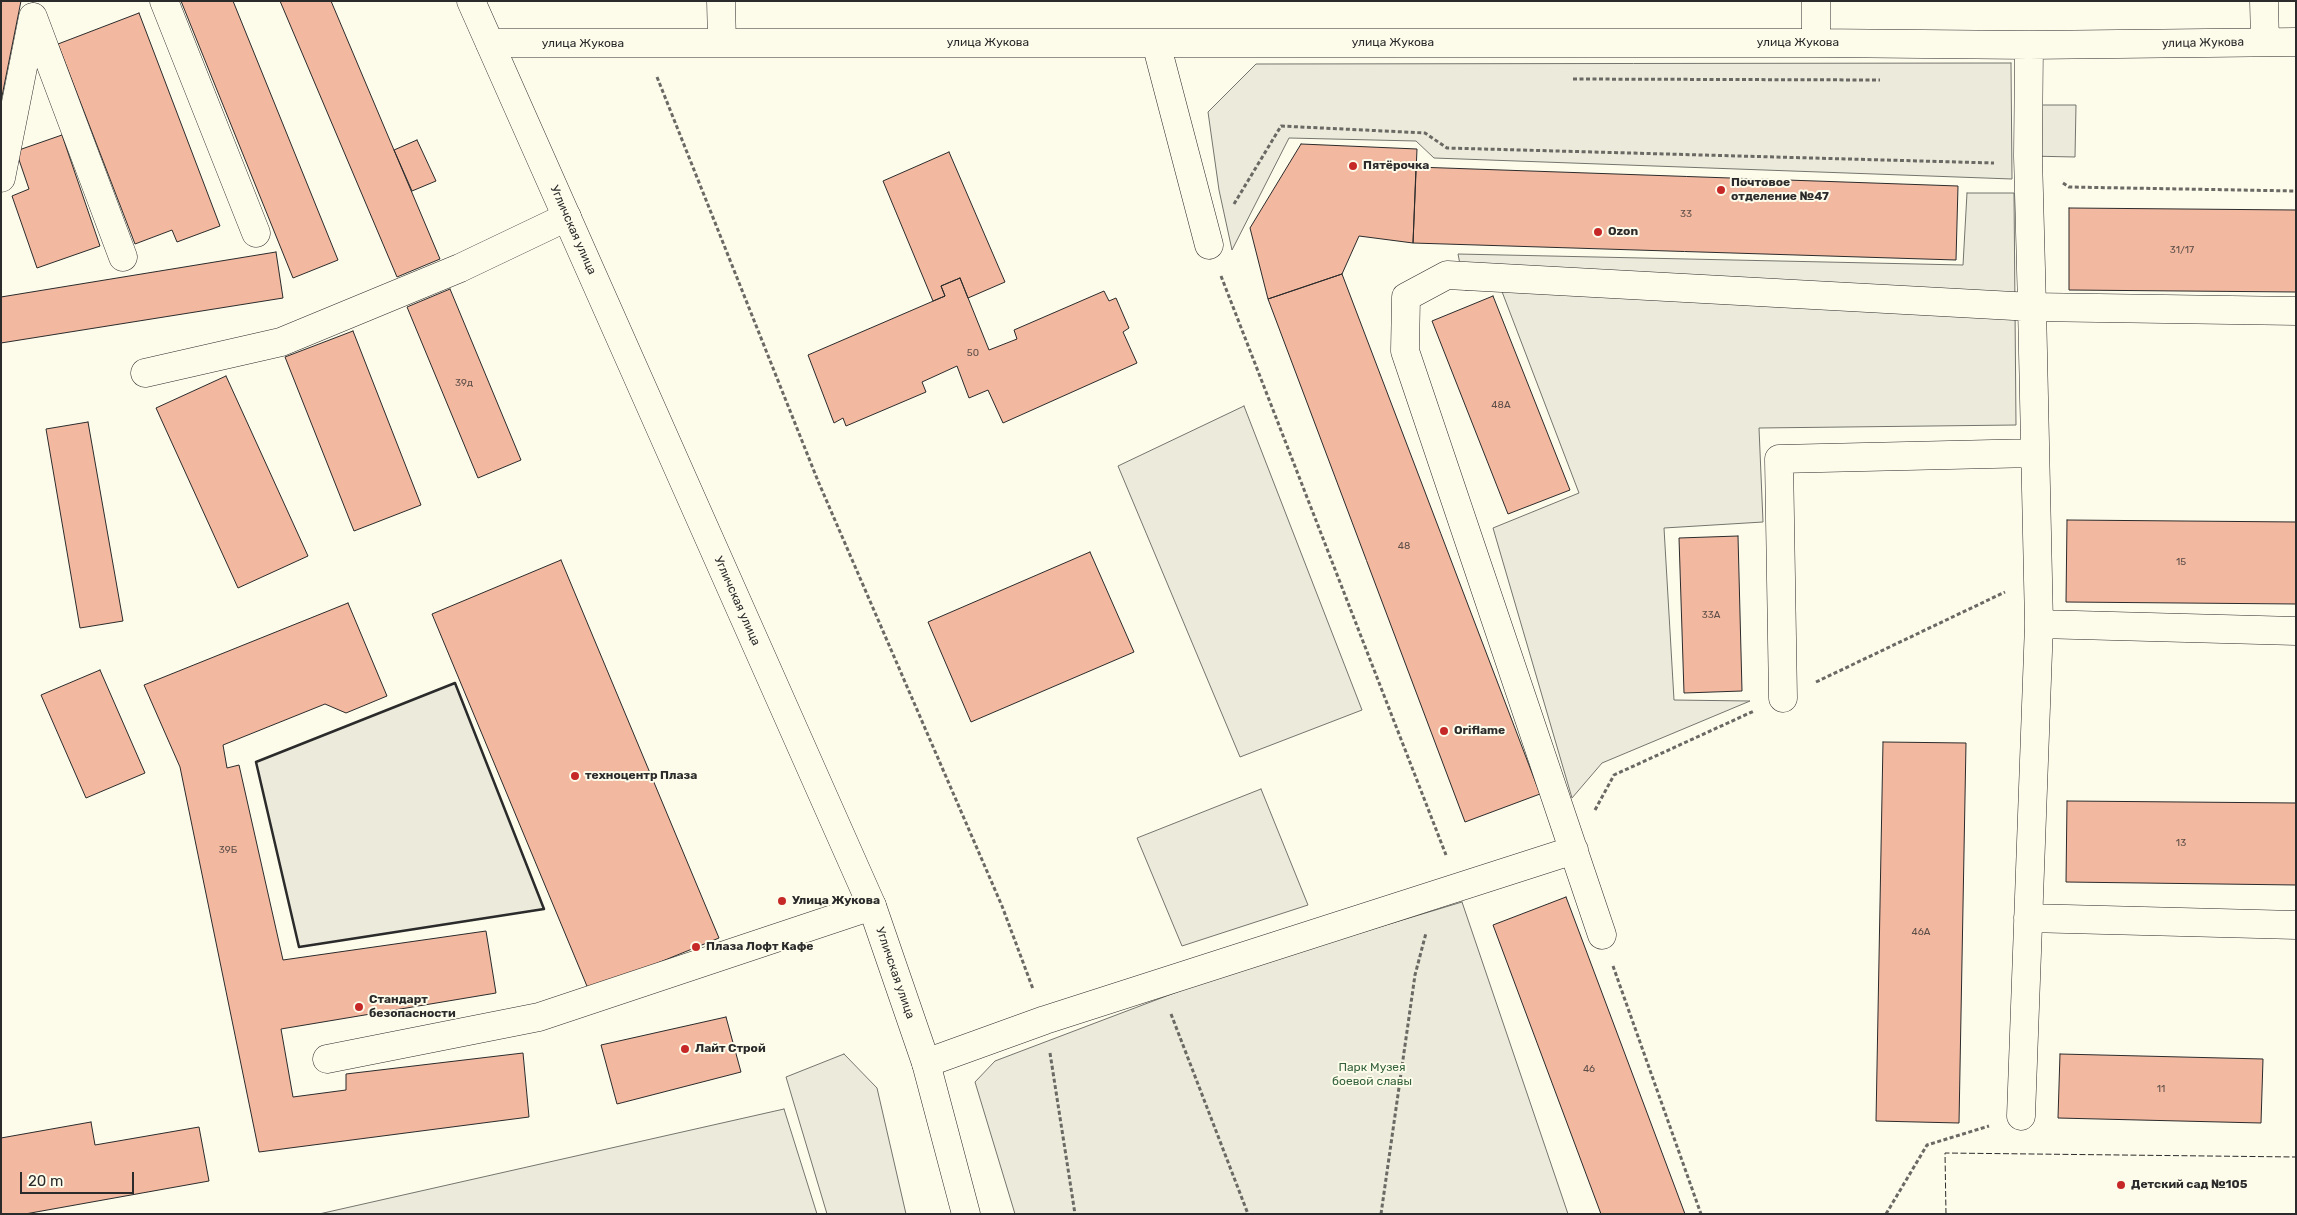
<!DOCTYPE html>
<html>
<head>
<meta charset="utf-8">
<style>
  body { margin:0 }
  #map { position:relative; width:2297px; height:1215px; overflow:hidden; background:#fdfbea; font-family:Rubik,sans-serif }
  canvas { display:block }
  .frame { position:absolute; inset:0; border:2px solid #2b2b2b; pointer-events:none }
  .scale { position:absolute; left:20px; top:1172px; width:114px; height:22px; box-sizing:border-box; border:2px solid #2b2b2b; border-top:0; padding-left:6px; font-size:15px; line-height:18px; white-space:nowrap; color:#2b2b2b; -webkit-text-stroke:4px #fdfbea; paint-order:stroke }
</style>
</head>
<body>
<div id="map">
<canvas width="2297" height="1215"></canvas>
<div class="frame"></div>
<div class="scale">20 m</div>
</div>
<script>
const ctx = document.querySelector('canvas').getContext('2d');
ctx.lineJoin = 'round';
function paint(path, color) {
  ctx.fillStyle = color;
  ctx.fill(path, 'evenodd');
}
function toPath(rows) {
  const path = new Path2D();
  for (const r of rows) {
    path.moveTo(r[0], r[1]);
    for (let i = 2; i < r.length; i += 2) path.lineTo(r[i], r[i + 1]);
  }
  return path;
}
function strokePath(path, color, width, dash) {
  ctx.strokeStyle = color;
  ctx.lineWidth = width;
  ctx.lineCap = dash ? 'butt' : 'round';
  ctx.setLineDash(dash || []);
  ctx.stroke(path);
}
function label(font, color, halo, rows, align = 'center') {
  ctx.font = font + ' Rubik,sans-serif';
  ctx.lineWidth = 4;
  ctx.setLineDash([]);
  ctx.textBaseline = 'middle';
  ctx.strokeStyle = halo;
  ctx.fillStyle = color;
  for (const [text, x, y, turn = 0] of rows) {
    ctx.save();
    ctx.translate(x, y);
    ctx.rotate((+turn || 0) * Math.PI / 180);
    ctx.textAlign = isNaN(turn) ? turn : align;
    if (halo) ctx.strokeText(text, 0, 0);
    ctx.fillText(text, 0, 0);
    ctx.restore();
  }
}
const green = toPath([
  [2011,63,2012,179,1434,158,1416,141,1289,138,1232,250,1219,190,1208,112,1256,64,2011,63],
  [1967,193,2014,193,2016,425,1759,428,1763,522,1664,528,1674,700,1750,701,1602,763,1572,798,1493,528,1579,493,1501,289,1465,290,1458,254,1963,265,1967,193],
  [1244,406,1362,710,1240,757,1118,466,1244,406],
  [1462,902,1568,1214,1015,1214,975,1082,995,1061,1227,973,1462,902],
  [844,1054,877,1088,906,1214,827,1214,786,1077,844,1054],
  [784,1109,817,1214,319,1214,784,1109]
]);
paint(green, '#ecebdb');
strokePath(green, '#74746e', 1);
const parking = toPath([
  [2029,105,2076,105,2075,157,2028,156,2029,105],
  [455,683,544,909,299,947,256,762,455,683],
  [1261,789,1308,905,1182,946,1137,838,1261,789]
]);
paint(parking, '#eceadb');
strokePath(parking, '#74746e', 1);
const building = toPath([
  [1,1,21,1,1,101,1,1],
  [181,1,233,1,338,260,293,278,181,1],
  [280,1,331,1,440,259,397,277,280,1],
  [139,13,220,226,177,242,172,230,135,244,58,44,139,13],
  [62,135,100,246,37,268,12,196,29,189,16,151,62,135],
  [417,140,436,181,412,191,394,150,417,140],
  [1301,144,1417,149,1413,243,1359,236,1342,274,1268,299,1250,228,1301,144],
  [949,152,1005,282,968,298,960,278,941,286,945,296,933,301,883,181,949,152],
  [1416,167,1958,186,1956,260,1413,243,1416,167],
  [2069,208,2296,210,2296,292,2069,290,2069,208],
  [276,252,283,298,1,343,1,297,276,252],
  [1342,274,1540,794,1465,822,1268,299,1342,274],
  [960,278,989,350,1017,339,1014,330,1104,291,1109,301,1116,298,1129,328,1123,332,1137,363,1003,423,988,390,969,398,957,366,922,382,926,392,846,426,843,418,834,423,808,355,945,296,941,286,960,278],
  [450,289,521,460,478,478,407,307,450,289],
  [1493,296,1570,490,1508,514,1432,321,1493,296],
  [353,331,421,505,354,531,285,357,353,331],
  [226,376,308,556,238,588,156,408,226,376],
  [88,422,123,621,80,628,46,429,88,422],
  [2067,520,2296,522,2296,604,2066,602,2067,520],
  [1738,536,1742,691,1684,693,1679,538,1738,536],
  [1090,552,1134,652,971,722,928,622,1090,552],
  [561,560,719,938,589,991,432,614,561,560],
  [348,603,387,696,346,713,325,704,223,745,227,768,239,765,283,960,486,931,496,993,281,1029,293,1097,346,1090,346,1074,523,1053,529,1117,259,1152,180,767,144,685,348,603],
  [100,670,145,773,86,798,41,695,100,670],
  [1883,742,1966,743,1959,1123,1876,1121,1883,742],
  [2067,801,2296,803,2296,885,2066,882,2067,801],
  [1566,897,1685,1214,1601,1214,1493,925,1566,897],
  [726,1017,741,1072,617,1104,601,1045,726,1017],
  [2060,1054,2263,1059,2261,1123,2058,1118,2060,1054],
  [91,1122,95,1145,199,1127,209,1181,25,1214,1,1214,1,1138,91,1122]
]);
paint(building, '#f2b8a0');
strokePath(building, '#2b2b2b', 1);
const minor = toPath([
  [164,1,256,233],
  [721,1,722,43],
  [1816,1,1816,43],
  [2264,1,2265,42],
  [33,17,123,257],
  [490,43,1816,43,2029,45,2296,42],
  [1156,43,1209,245],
  [2029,45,2028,156,2032,307,2296,311],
  [1,178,33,17],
  [145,373,281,342,460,268,567,217],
  [2039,624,2296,631],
  [1783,698,1779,459,2035,453],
  [2028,918,2296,925],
  [1602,935,1405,351,1406,297,1447,275,2032,307,2039,624,2021,1116],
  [327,1059,539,1017,872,906],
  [926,1063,1045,1020,1574,850]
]);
const major = toPath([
  [471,1,872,906,926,1063,966,1214]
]);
strokePath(minor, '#2b2b2b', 29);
strokePath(major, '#2b2b2b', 29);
strokePath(toPath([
  [657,77,818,481,1002,906,1033,989],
  [1573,79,1880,80],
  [2063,183,2069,187,2296,191],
  [1234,204,1281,126,1425,133,1447,148,1994,163],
  [1221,276,1446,855],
  [1816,682,2005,592],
  [1595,810,1614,775,1754,711],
  [1613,966,1701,1214],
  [1171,1014,1248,1214],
  [1050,1053,1075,1214],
  [1381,1214,1415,975,1426,933],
  [1886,1214,1927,1145,1989,1126]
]), '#6a6964', 3, [4, 2.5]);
strokePath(minor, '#fdfbea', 28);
strokePath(major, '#fdfbea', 28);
strokePath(toPath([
  [1946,1214,1945,1153,2296,1157]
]), '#2b2b2b', 1, [6, 2.5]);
strokePath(toPath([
  [455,683,544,909,299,947,256,762,455,683]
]), '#2b2b2b', 2.5);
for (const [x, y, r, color] of [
  [1353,166,5,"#c62828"],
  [1721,190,5,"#c62828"],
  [1598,232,5,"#c62828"],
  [1444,731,5,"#c62828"],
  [575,776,5,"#c62828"],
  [782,901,5,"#c62828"],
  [696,947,5,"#c62828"],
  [359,1007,5,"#c62828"],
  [685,1049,5,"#c62828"],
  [2121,1185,5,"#c62828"]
]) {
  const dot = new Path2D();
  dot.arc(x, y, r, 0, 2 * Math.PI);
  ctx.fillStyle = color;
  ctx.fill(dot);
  strokePath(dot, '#fdfbea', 2);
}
label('10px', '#5d4e48', null, [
  ["33",1686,214],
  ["31/17",2182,250],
  ["50",973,353],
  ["39д",464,383],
  ["48А",1501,405],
  ["48",1404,546],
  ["15",2181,562],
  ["33А",1711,615],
  ["13",2181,843],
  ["39Б",228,850],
  ["46А",1921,932],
  ["46",1589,1069],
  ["11",2161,1089]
]);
label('12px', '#2b2b2b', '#fdfbea', [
  ["улица Жукова",988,43],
  ["улица Жукова",1393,43],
  ["улица Жукова",1798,43],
  ["улица Жукова",2203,43,-1],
  ["улица Жукова",583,44],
  ["Угличская улица",573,230,66],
  ["Угличская улица",737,601,66],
  ["Угличская улица",895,973,71]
]);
label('bold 12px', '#2b2b2b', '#fdfbea', [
  ["Пятёрочка",1363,166],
  ["Почтовое",1731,183],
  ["отделение №47",1731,197],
  ["Ozon",1608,232],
  ["Oriflame",1454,731],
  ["техноцентр Плаза",585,776],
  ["Улица Жукова",792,901],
  ["Плаза Лофт Кафе",706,947],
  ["Стандарт",369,1000],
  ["безопасности",369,1014],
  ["Лайт Строй",695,1049],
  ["Детский сад №105",2131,1185]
], 'left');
label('12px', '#34623c', '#fdfbea', [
  ["Парк Музея",1372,1068],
  ["боевой славы",1372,1082]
]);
</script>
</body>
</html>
